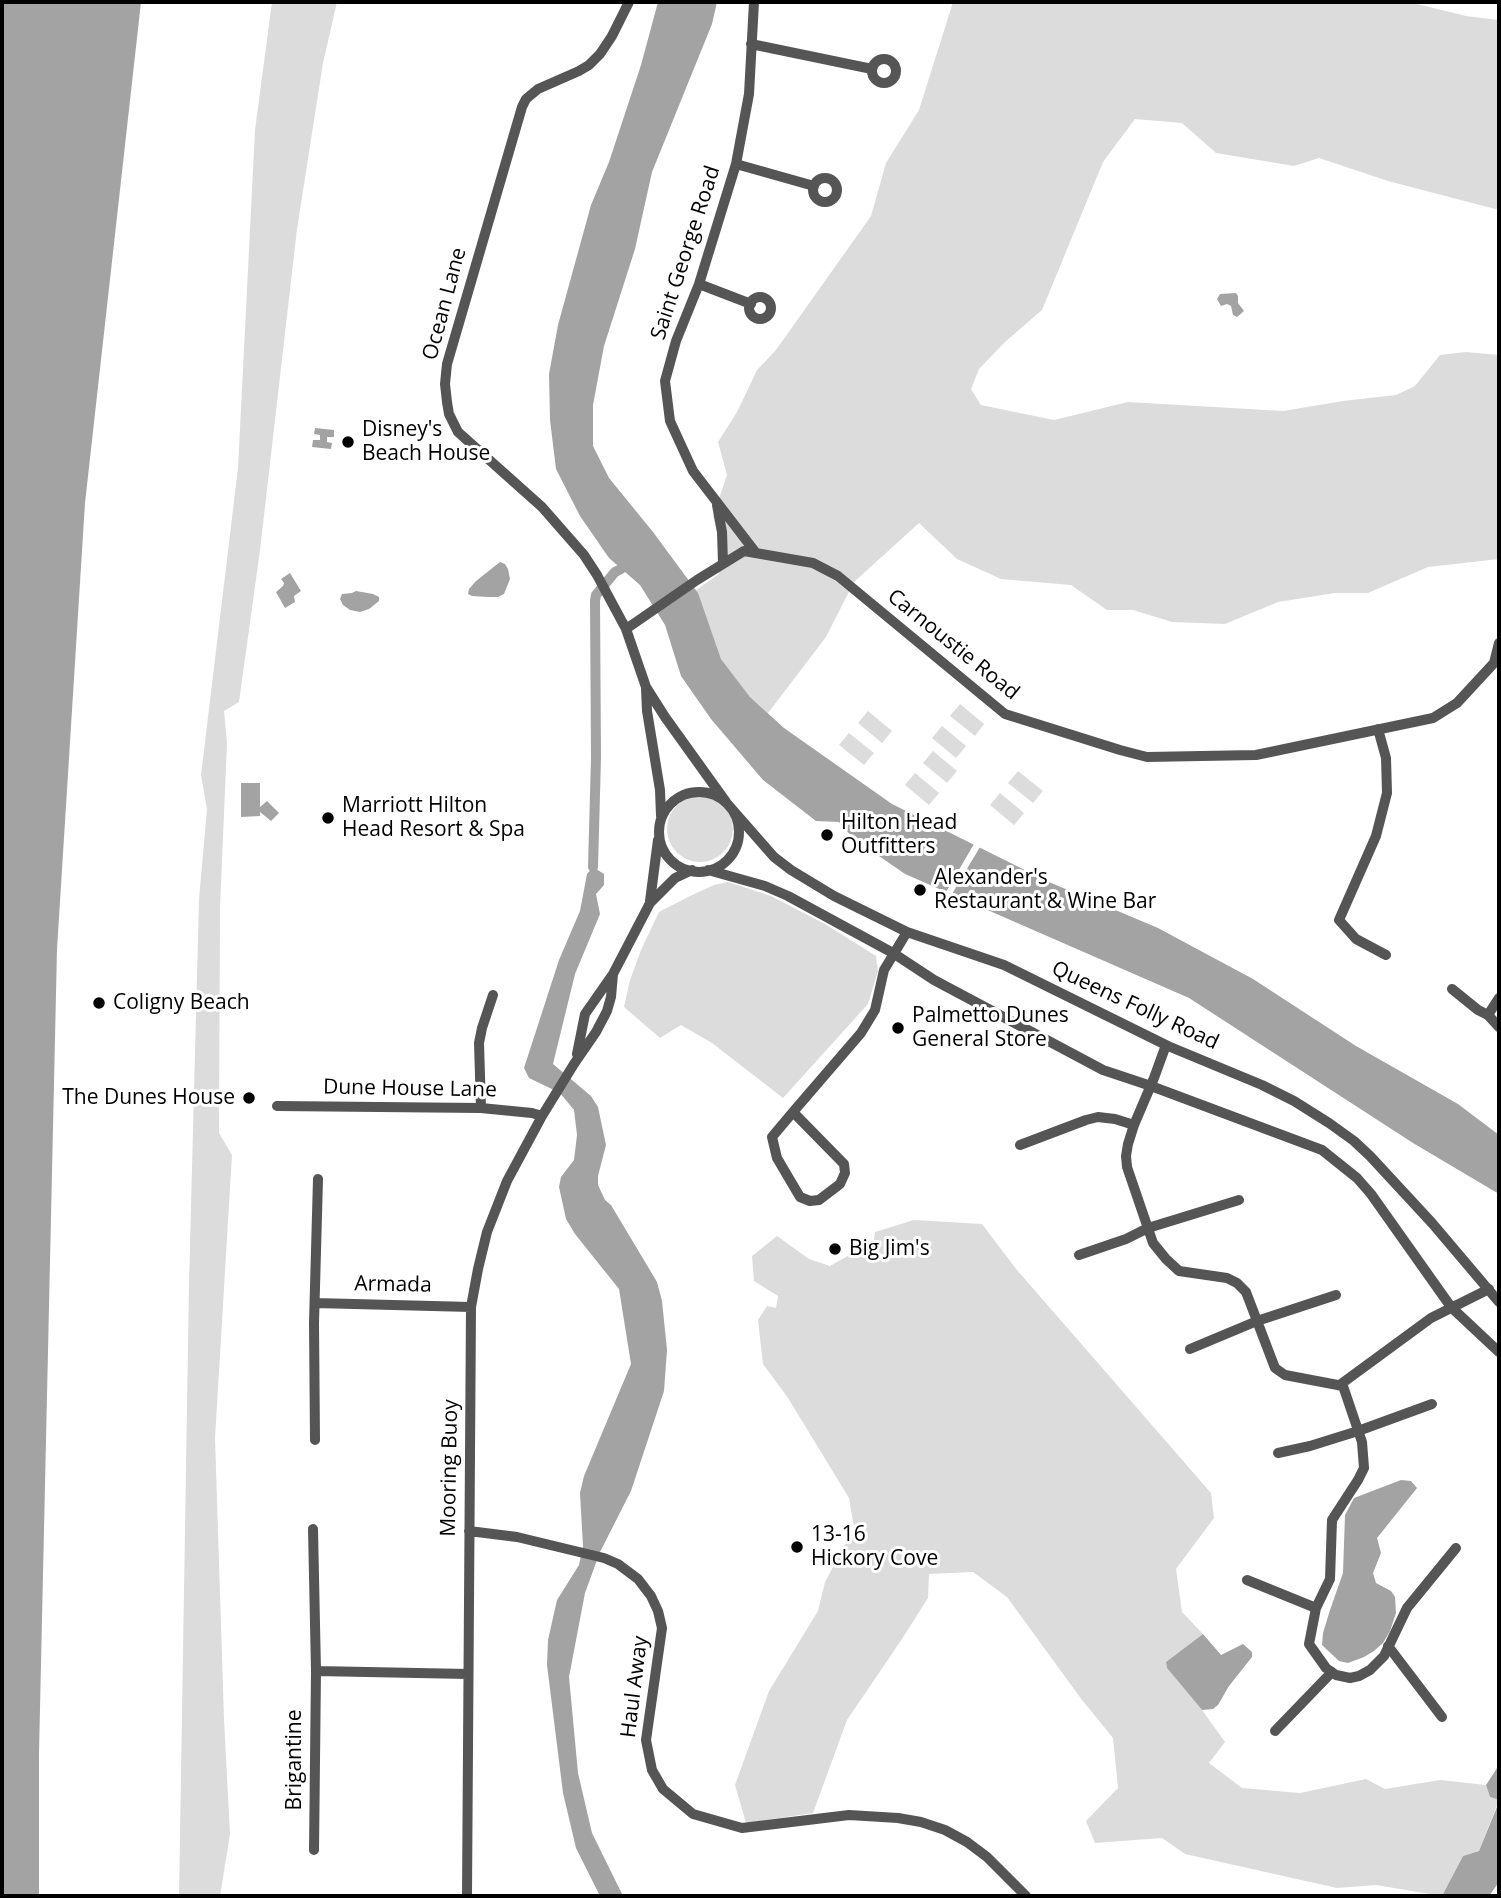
<!DOCTYPE html>
<html>
<head>
<meta charset="utf-8">
<style>
  body { margin:0 }
  #map { position:relative; width:1501px; height:1898px; overflow:hidden; background:#fff; font-family:"Open Sans",sans-serif }
  canvas { display:block }
  .frame { position:absolute; inset:0; border:4px solid #000; pointer-events:none }
</style>
</head>
<body>
<div id="map">
<canvas width="1501" height="1898"></canvas>
<div class="frame"></div>
</div>
<script>
const ctx = document.querySelector('canvas').getContext('2d');
ctx.lineJoin = 'round';
function paint(path, color) {
  ctx.fillStyle = color;
  ctx.fill(path, 'evenodd');
}
function toPath(rows) {
  const path = new Path2D();
  for (const r of rows) {
    if (r.length === 3) {
      path.moveTo(r[0] + r[2], r[1]);
      path.arc(r[0], r[1], r[2], 0, 2 * Math.PI);
      continue;
    }
    path.moveTo(r[0], r[1]);
    for (let i = 2; i < r.length; i += 2) path.lineTo(r[i], r[i + 1]);
  }
  return path;
}
function strokePath(path, color, width, dash) {
  ctx.strokeStyle = color;
  ctx.lineWidth = width;
  ctx.lineCap = dash ? 'butt' : 'round';
  ctx.setLineDash(dash || []);
  ctx.stroke(path);
}
function label(font, color, halo, rows, align = 'center') {
  ctx.font = font + ' "Open Sans",sans-serif';
  ctx.lineWidth = 6;
  ctx.setLineDash([]);
  ctx.textBaseline = 'middle';
  ctx.strokeStyle = halo;
  ctx.fillStyle = color;
  for (const [text, x, y, turn = 0] of rows) {
    ctx.save();
    ctx.translate(x, y);
    ctx.rotate((+turn || 0) * Math.PI / 180);
    ctx.textAlign = isNaN(turn) ? turn : align;
    if (halo) ctx.strokeText(text, 0, 0);
    ctx.fillText(text, 0, 0);
    ctx.restore();
  }
}
paint(toPath([
  [272,2,337,2,323,63,297,229,260,550,239,702,224,711,227,743,220,907,219,1133,232,1155,215,1438,224,1719,230,1834,220,1896,179,1896,189,1284,199,899,207,809,201,775,238,468,255,130],
  [953,2,1409,2,1466,16,1499,20,1499,210,1388,181,1319,158,1294,166,1216,153,1182,123,1135,119,1103,162,1042,310,1005,342,979,369,971,389,981,405,1054,420,1128,402,1283,411,1343,401,1396,395,1415,386,1440,355,1466,352,1499,355,1499,559,1428,567,1368,593,1335,593,1278,602,1225,624,1172,622,1133,610,1107,610,1071,585,1001,579,957,559,919,523,854,582,826,637,768,713,750,697,721,659,696,590,719,574,718,536,713,516,727,475,718,442,737,412,757,370,776,350,871,216,886,163,919,110],
  [960,704,984,724,975,736,950,716],
  [868,711,892,731,882,743,858,723],
  [942,726,966,746,956,758,932,738],
  [849,733,874,753,864,765,839,745],
  [933,751,957,771,947,783,923,763],
  [1018,771,1043,791,1033,803,1008,783],
  [915,773,939,793,929,805,905,785],
  [1000,793,1024,813,1014,825,990,805],
  [700,829,33],
  [728,882,771,896,825,924,876,956,878,971,868,1004,783,1098,712,1043,681,1025,660,1038,624,1007,630,980,641,950,659,912,688,897,714,885],
  [914,1220,982,1224,1017,1270,1211,1493,1214,1518,1176,1569,1182,1612,1203,1634,1166,1662,1167,1668,1202,1710,1225,1742,1209,1763,1242,1788,1300,1793,1366,1779,1385,1789,1440,1780,1486,1785,1490,1797,1499,1800,1479,1851,1463,1856,1442,1896,1376,1885,1337,1888,1185,1854,1162,1838,1095,1843,1086,1821,1118,1788,1113,1738,1082,1700,1007,1597,973,1572,929,1574,928,1598,902,1639,847,1720,813,1813,746,1823,735,1785,769,1691,818,1611,825,1582,854,1527,849,1498,788,1398,763,1364,758,1320,767,1306,776,1308,778,1296,754,1281,752,1256,777,1236,809,1259,830,1266,874,1241,875,1232]
]), '#dcdcdc');
paint(toPath([
  [2,2,141,2,85,503,57,949,39,1753,39,1896,2,1896],
  [658,2,717,2,712,24,652,172,635,249,604,346,593,405,593,446,609,478,653,532,698,593,721,659,750,697,784,728,892,804,1049,882,1158,928,1253,979,1356,1046,1458,1104,1499,1135,1499,1194,1413,1143,1189,998,905,874,853,838,839,822,816,821,763,780,711,719,681,676,665,625,640,585,609,558,580,516,556,469,550,420,549,374,558,325,591,205,609,162,641,65],
  [1236,293,1238,296,1238,303,1244,311,1237,317,1233,315,1231,306,1227,304,1221,306,1217,299,1220,294],
  [315,428,334,430,334,437,327,437,327,442,332,443,331,449,312,447,313,440,320,440,320,435,314,434],
  [500,562,505,564,508,569,510,579,504,594,498,597,488,597,472,596,468,594,469,589,476,581],
  [290,573,301,591,294,596,295,602,285,608,276,592,283,586,284,583,281,579],
  [356,591,373,594,379,597,379,601,369,609,360,612,350,610,343,605,340,599,342,594,352,593],
  [241,783,260,783,260,807,267,801,279,813,271,821,260,812,260,816,241,817],
  [593,867,604,874,604,885,596,894,600,914,575,974,553,1064,591,1096,598,1107,606,1145,598,1176,598,1185,605,1200,611,1205,657,1282,662,1301,667,1350,664,1391,631,1491,600,1552,585,1593,569,1677,578,1773,592,1833,623,1896,600,1896,576,1848,563,1793,547,1665,548,1640,557,1600,579,1565,583,1546,580,1493,584,1476,631,1364,619,1289,575,1234,566,1219,559,1187,561,1177,574,1160,577,1135,574,1110,560,1093,529,1078,524,1068,559,960,580,911,587,874],
  [1401,1480,1411,1481,1417,1488,1377,1538,1381,1553,1373,1573,1376,1583,1391,1591,1395,1597,1396,1613,1390,1631,1383,1643,1374,1651,1364,1657,1348,1663,1339,1661,1322,1645,1323,1633,1330,1610,1343,1573,1345,1515,1354,1498],
  [1203,1634,1221,1655,1243,1644,1252,1652,1252,1657,1229,1686,1218,1705,1213,1709,1202,1710,1167,1668,1166,1662],
  [1499,1765,1499,1800,1490,1797,1486,1785],
  [1499,1802,1499,1882,1489,1896,1442,1896,1463,1856,1479,1851]
]), '#a3a3a3');
paint(toPath([
  [974,844,980,847,952,894,946,892]
]), '#fff');
strokePath(toPath([
  [593,867,596,758,595,601,596,595,615,572,621,569]
]), '#a3a3a3', 10);
strokePath(toPath([
  [629,2,612,36,600,54,589,65,579,71,538,89,526,99,522,107,447,364,445,384,447,402,449,414,458,432,542,507,584,555,597,575,626,629,646,687,665,717,726,802],
  [754,2,749,94,736,164,699,284,676,341,665,381,670,421,693,471,756,553],
  [751,44,872,69],
  [884,71,12],
  [736,164,814,186],
  [825,190,12],
  [699,284,751,304],
  [760,308,11],
  [717,505,722,532,723,563],
  [626,629,697,580,744,551,813,563,838,576,1005,714,1120,750,1147,757,1256,755,1433,718,1457,703,1494,663,1499,643],
  [646,689,647,711,660,790,661,816],
  [1378,729,1386,758,1387,793,1376,836,1339,920,1356,939,1386,955],
  [699,832,40],
  [731,808,774,857,791,870,834,896,907,932,1004,965,1168,1046,1262,1085,1294,1101,1329,1123,1354,1141,1370,1156,1432,1223,1499,1302],
  [708,870,765,886,788,896,893,953,934,980,1103,1070,1151,1086,1322,1150,1357,1178,1371,1194,1451,1307,1499,1352],
  [650,901,658,840],
  [1452,989,1478,1010,1488,1015,1499,1027],
  [1488,1015,1499,998],
  [1166,1045,1154,1078,1134,1125,1128,1144,1126,1156,1127,1167,1153,1243,1166,1259,1179,1271,1227,1278,1237,1283,1246,1292,1275,1368,1285,1375,1343,1386,1362,1442,1364,1468,1358,1480,1332,1520,1330,1579,1316,1608,1309,1644,1326,1668,1336,1675,1350,1678,1359,1676,1370,1670,1384,1656,1407,1608,1456,1548],
  [577,1054,585,1014,613,974,650,903,675,878,692,870],
  [277,1106,481,1108,532,1113,542,1116],
  [481,1108,479,1043,482,1028,493,995],
  [793,1112,844,1164,845,1173,840,1184,819,1200,810,1201,800,1197,777,1158,772,1137,793,1112,861,1033,875,1010,884,970,907,932],
  [1020,1145,1086,1120,1098,1117,1115,1119,1134,1125],
  [1079,1255,1126,1239,1148,1228,1239,1200],
  [315,1303,471,1307],
  [1190,1349,1257,1321,1336,1295],
  [1341,1384,1431,1318,1489,1289],
  [315,1440,314,1323,318,1179],
  [1278,1453,1310,1446,1358,1431,1432,1404],
  [313,1529,316,1671,314,1850],
  [469,1531,517,1537,604,1558,618,1564,638,1579,651,1596,658,1611,662,1628,646,1740,652,1770,663,1789,693,1814,742,1828,849,1815,898,1818,921,1822,945,1830,967,1842,987,1857,1026,1896],
  [1247,1580,1316,1608],
  [1388,1646,1442,1717],
  [316,1671,468,1674],
  [1275,1731,1332,1672],
  [467,1896,471,1307,478,1269,487,1232,507,1181,542,1116,574,1064,596,1032,607,1011,611,997,613,974]
]), '#555', 10);
for (const [x, y, r, color] of [
  [348,442,7,"#000"],
  [328,818,7,"#000"],
  [827,835,7,"#000"],
  [920,890,7,"#000"],
  [99,1003,7,"#000"],
  [898,1028,7,"#000"],
  [249,1098,7,"#000"],
  [835,1249,7,"#000"],
  [797,1547,7,"#000"]
]) {
  const dot = new Path2D();
  dot.arc(x, y, r, 0, 2 * Math.PI);
  ctx.fillStyle = color;
  ctx.fill(dot);
  strokePath(dot, '#fff', 2.5);
}
label('21px', '#000', '#fff', [
  ["Saint George Road",686,253,-72],
  ["Ocean Lane",445,304,-75],
  ["Carnoustie Road",953,645,39],
  ["Queens Folly Road",1135,1006,25],
  ["Dune House Lane",410,1089,1],
  ["Armada",393,1285,1],
  ["Mooring Buoy",450,1468,-89],
  ["Haul Away",635,1687,-83],
  ["Brigantine",295,1760,-90]
]);
label('21px', '#000', '#fff', [
  ["Disney's",362,430],
  ["Beach House",362,454],
  ["Marriott Hilton",342,806],
  ["Head Resort & Spa",342,830],
  ["Hilton Head",841,823],
  ["Outfitters",841,847],
  ["Alexander's",934,878],
  ["Restaurant & Wine Bar",934,902],
  ["Coligny Beach",113,1003],
  ["Palmetto Dunes",912,1016],
  ["General Store",912,1040],
  ["The Dunes House",235,1098,"right"],
  ["Big Jim's",849,1249],
  ["13-16",811,1535],
  ["Hickory Cove",811,1559]
], 'left');
</script>
</body>
</html>
